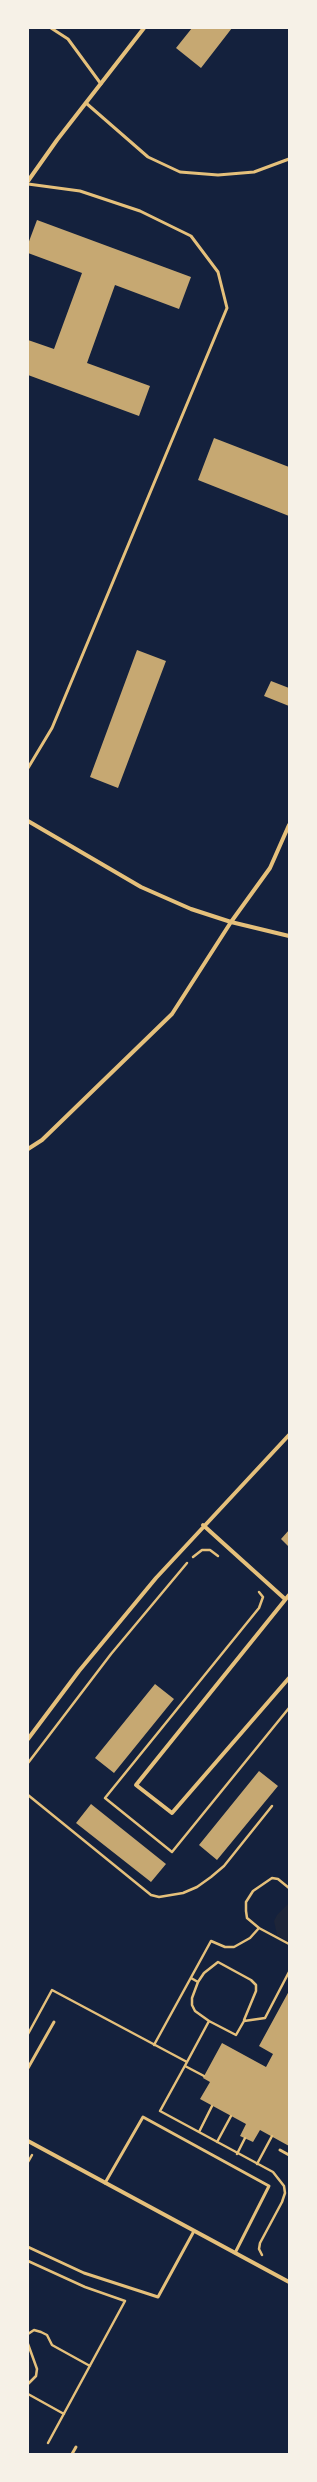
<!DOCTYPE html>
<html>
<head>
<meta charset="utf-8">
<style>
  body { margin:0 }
  #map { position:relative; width:317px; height:2482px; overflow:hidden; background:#14213d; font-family:"Nunito Sans",sans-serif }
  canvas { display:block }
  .frame { position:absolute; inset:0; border:29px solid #f6f1e7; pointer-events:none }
</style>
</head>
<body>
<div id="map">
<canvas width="317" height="2482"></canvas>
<div class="frame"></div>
</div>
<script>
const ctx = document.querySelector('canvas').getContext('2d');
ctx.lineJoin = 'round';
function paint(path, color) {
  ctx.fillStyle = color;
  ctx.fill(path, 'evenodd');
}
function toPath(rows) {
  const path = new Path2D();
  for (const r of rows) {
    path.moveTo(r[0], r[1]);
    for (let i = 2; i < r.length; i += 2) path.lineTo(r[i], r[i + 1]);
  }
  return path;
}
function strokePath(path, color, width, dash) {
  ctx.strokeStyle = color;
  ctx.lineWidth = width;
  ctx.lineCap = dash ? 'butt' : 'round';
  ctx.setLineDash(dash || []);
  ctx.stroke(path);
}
paint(toPath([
  [289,1903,289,1942,277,1935,274,1921,277,1915],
  [32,2361,33,2372,28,2380,28,2362]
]), '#1d2539');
paint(toPath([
  [192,28,232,28,201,68,176,48],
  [37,220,191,277,179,309,115,285,87,363,150,386,139,416,28,375,28,340,54,349,82,273,28,253,28,244],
  [214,438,289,467,289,516,198,480],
  [137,650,166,661,118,788,90,777],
  [271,681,289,688,289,706,264,696],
  [289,1530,289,1547,281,1539],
  [155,1684,174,1699,114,1773,95,1758],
  [259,1771,278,1786,217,1860,199,1845],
  [91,1804,166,1864,151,1882,76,1823],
  [289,1991,289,2146,260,2130,253,2142,240,2136,246,2124,200,2099,210,2082,203,2078,222,2043,266,2067,273,2054,259,2046]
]), '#c6a872');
strokePath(toPath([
  [193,1557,202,1550,210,1550,218,1556],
  [259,1592,263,1597,259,1608,105,1798,172,1852,289,1708],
  [28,1763,111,1654,187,1563],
  [28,1795,151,1895,159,1897,183,1893,197,1887,211,1877,224,1866,272,1806],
  [259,1928,247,1918,246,1911,246,1902,253,1891,272,1878,278,1879,289,1888],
  [191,1978,198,1982,192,1998,192,2005,195,2011,209,2021],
  [198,1982,204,1973,218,1962,251,1980,256,1985,256,1991,244,2020],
  [28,2034,52,1990,187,2062,160,2111,273,2172,284,2186,285,2193,282,2202,260,2243,259,2249,262,2255],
  [154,2045,211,1941,225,1947,234,1947,250,1938,259,1928,289,1944],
  [187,2062,209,2021,236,2035,244,2021,265,2018,289,1972],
  [185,2066,204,2076],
  [199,2132,212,2106],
  [217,2142,231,2116],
  [237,2154,245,2138],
  [28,2162,32,2155],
  [257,2164,272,2136],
  [28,2261,85,2287,125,2301,48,2443],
  [28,2334,34,2330,41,2332,47,2335,52,2345,90,2366],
  [28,2344,37,2369,36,2376,28,2384],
  [28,2394,64,2414]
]), '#e5c07b', 2.5);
strokePath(toPath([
  [51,28,68,39,101,84],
  [86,103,148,157,180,172,218,175,254,172,289,159],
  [28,184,80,191,140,211,191,236,218,272,227,308,52,728,28,768],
  [28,2068,54,2022],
  [280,2150,289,2155],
  [105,2183,143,2117,269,2186,235,2253],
  [28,2247,84,2273,158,2297,194,2231],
  [72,2454,76,2447]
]), '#e5c07b', 3);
strokePath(toPath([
  [28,181,57,140,144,28],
  [28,821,141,887,191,909,231,922,289,936],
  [28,1149,42,1140,172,1014,231,922,270,868,289,825],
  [203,1525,285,1599],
  [289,1595,136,1785,172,1813,289,1678],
  [28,1739,79,1671,156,1578,289,1435],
  [28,2141,289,2282]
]), '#e5c07b', 4);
</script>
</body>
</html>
